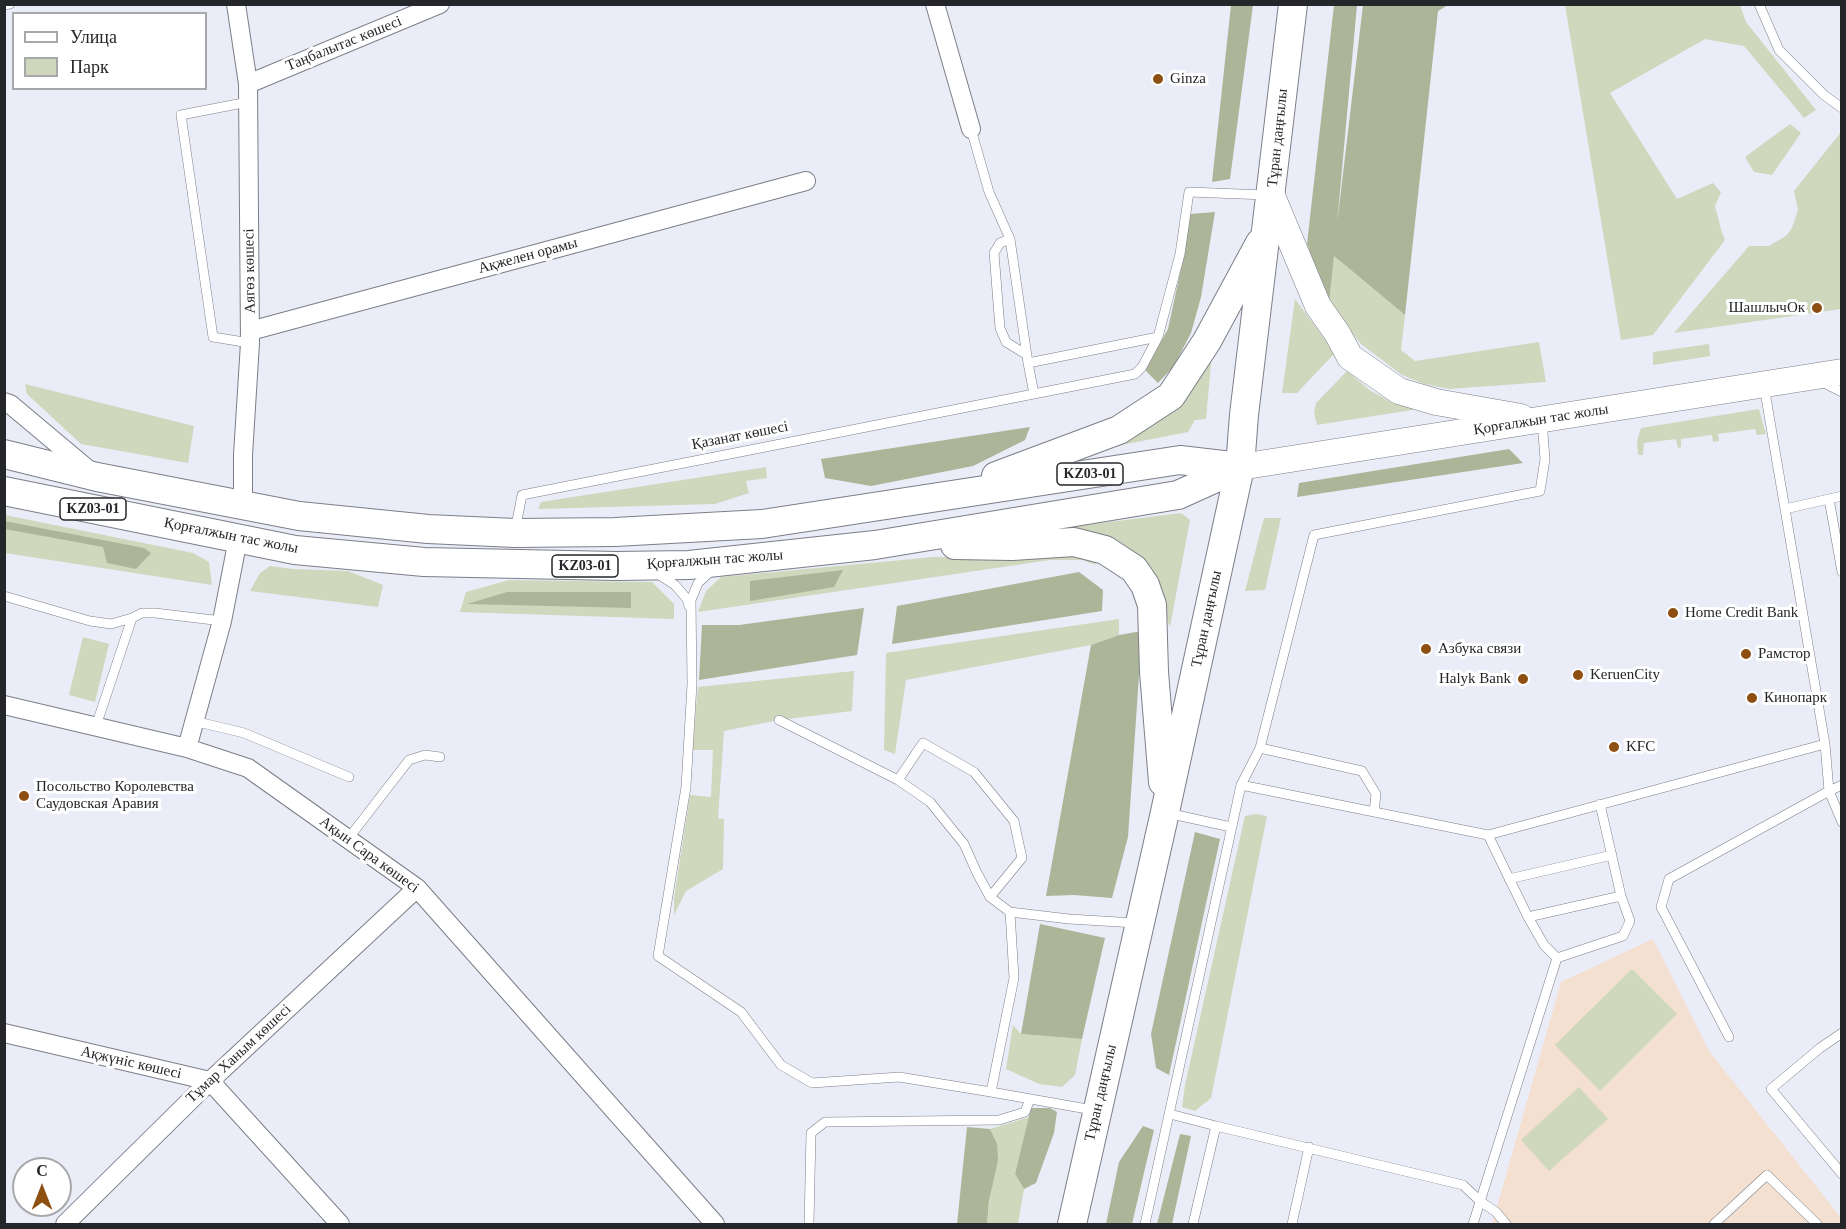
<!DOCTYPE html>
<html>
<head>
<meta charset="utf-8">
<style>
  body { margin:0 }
  #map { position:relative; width:1846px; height:1229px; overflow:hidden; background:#eaedf8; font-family:Georgia,serif }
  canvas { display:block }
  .frame { position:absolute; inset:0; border:6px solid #25262a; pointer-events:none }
  .legend { position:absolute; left:12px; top:12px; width:195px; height:78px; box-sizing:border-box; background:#fff; border:2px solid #a8a8aa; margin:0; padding:8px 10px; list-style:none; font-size:18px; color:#25262a }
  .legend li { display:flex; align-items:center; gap:12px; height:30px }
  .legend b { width:30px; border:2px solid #a8a8aa }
  .north { position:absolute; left:12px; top:1157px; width:60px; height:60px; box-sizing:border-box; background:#fff; border:2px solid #a8a8aa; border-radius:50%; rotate:0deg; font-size:16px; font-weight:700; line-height:24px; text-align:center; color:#25262a }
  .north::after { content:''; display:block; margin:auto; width:21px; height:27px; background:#8d4f12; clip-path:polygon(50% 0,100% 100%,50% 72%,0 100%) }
</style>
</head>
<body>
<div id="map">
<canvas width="1846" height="1229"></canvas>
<div class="frame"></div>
<ul class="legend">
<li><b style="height:8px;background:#fff"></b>Улица</li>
<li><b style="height:16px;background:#cfd7bc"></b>Парк</li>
</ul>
<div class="north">С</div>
</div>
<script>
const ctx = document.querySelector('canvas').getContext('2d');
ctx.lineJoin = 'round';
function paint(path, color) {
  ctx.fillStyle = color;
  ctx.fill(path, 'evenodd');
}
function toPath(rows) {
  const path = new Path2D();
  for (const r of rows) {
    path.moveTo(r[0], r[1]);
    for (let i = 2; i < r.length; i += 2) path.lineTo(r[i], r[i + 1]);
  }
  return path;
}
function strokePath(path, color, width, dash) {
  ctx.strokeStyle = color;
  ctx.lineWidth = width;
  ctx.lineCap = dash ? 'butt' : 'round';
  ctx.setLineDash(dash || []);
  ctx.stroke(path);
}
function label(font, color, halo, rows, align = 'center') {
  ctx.font = font + ' Georgia,serif';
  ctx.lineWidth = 6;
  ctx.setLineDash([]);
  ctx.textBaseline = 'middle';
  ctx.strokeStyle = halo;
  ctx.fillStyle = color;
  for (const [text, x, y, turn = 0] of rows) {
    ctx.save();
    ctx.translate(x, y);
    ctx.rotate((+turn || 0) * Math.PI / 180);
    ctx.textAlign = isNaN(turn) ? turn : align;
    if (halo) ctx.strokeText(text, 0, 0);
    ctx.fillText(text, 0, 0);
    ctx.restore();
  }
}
paint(toPath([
  [1653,939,1709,1051,1842,1219,1841,1224,1492,1224,1561,982]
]), '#f3e0d0');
paint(toPath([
  [1565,5,1740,5,1746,22,1816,110,1804,118,1744,46,1705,39,1610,93,1677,199,1713,183,1721,192,1715,206,1722,233,1725,240,1653,335,1621,340],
  [1790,124,1801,133,1772,175,1754,172,1745,157],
  [1841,132,1841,309,1674,333,1749,246,1769,246,1786,236,1792,228,1798,210,1794,191],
  [1334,256,1405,315,1401,350,1415,361,1539,342,1546,382,1449,389,1424,384,1402,375,1361,344,1329,304],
  [1295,299,1335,353,1297,393,1282,393],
  [1213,342,1206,419,1195,420,1188,432,1101,449],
  [1709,344,1710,356,1653,365,1653,352],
  [1347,371,1371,391,1395,404,1418,409,1317,425,1314,413,1316,403],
  [25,384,194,426,188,463,81,444,27,394],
  [1759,409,1766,434,1757,435,1755,429,1718,434,1719,441,1713,442,1712,435,1681,439,1681,447,1678,448,1676,439,1644,443,1643,455,1638,455,1637,441,1641,428],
  [766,467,767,478,746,481,749,493,715,504,538,509,541,502],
  [1181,513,1190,520,1170,627,1142,559,1122,543,1104,535,1062,528],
  [5,515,193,553,209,562,212,585,5,553],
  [1264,518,1281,518,1265,590,1245,591],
  [1084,554,1093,558,1096,565,1082,560,1050,560,698,612,706,591,721,577,934,557,1000,558],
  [270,566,293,569,348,571,383,585,378,607,250,591,260,573],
  [509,580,652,582,674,604,674,619,460,612,466,592],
  [1119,619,1119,635,1091,645,906,680,895,754,884,750,886,653],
  [83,637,109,644,95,702,69,695],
  [854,671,852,711,779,720,724,731,718,818,724,819,723,869,686,891,674,915,674,898,690,795,711,797,713,750,692,750,698,687],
  [1256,814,1267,816,1211,1098,1195,1111,1182,1107,1185,1085,1245,816],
  [1632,969,1677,1014,1600,1091,1555,1045],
  [1013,1025,1021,1034,1082,1039,1075,1075,1062,1087,1039,1084,1006,1069],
  [1579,1087,1608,1119,1549,1171,1521,1140],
  [1029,1117,1015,1174,1024,1189,1018,1224,987,1224,996,1144,990,1129]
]), '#cfd7bc');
paint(toPath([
  [1231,5,1253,5,1230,179,1212,182],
  [1334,5,1357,5,1337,224,1363,5,1448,5,1438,11,1405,315,1334,256,1329,304,1307,244],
  [1215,212,1201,297,1191,333,1174,366,1158,383,1145,370,1168,329,1184,255,1190,214],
  [1030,427,1025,440,973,466,871,486,825,478,821,459],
  [1509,449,1523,463,1297,497,1299,483],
  [4,521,144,548,151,553,136,569,107,563,103,547,5,529],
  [843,570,834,587,750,601,750,581],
  [1079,572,1103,590,1102,611,892,644,897,606],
  [507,592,631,592,631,608,467,604],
  [864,608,857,655,699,680,702,625,739,625],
  [1142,631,1128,837,1112,898,1074,895,1046,896,1091,645,1119,635],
  [1195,832,1220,839,1169,1075,1156,1068,1151,1034],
  [1040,924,1105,938,1082,1039,1021,1034],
  [1031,1108,1050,1108,1057,1112,1054,1133,1036,1183,1024,1189,1015,1174],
  [1143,1126,1154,1130,1132,1224,1106,1224,1119,1162],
  [967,1127,990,1129,997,1144,998,1160,989,1201,987,1224,957,1224],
  [1180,1134,1191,1136,1172,1224,1157,1224]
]), '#adb598');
const service = toPath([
  [1759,4,1779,50,1824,95,1842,108],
  [4,5,10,4],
  [248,102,181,115,213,337,250,343],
  [971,129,989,192,1010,239,1028,363],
  [1010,239,1000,243,994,253,1000,328,1006,342,1027,355],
  [1820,381,1842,392],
  [1034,394,1028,363,1158,337],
  [1829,499,1842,572],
  [1785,509,1842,496],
  [515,531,522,495,1135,374,1142,367,1158,337,1180,254,1189,192,1266,195],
  [711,571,698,583,691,600,692,684,686,787,658,956,741,1012,781,1065,812,1083,899,1077,991,1092],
  [658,574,675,585,687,599,689,606],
  [4,596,90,621,111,624,132,618],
  [779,720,898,780,923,743,974,772,1014,821,1022,858,990,897,1010,912,1069,919,1136,923],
  [194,721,244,733,349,777],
  [96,726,132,618,142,613,155,613,222,621],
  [1260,748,1362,771,1376,794,1374,812],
  [898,780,930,802,964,844,977,873,990,897],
  [1241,785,1488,835,1825,744,1764,386],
  [1842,785,1829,791,1842,822],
  [1167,813,1231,827],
  [348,839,409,760,425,755,440,757],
  [1509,879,1612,855],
  [1010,912,1014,978,991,1092,1093,1110],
  [1528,917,1621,896],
  [1557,958,1623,936,1630,921,1621,896,1600,804],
  [1842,1033,1820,1048,1771,1089,1842,1174],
  [1729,1037,1661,907,1669,879,1829,791,1825,744],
  [1170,1114,1216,1126],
  [809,1224,811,1133,825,1122,999,1120,1025,1112,1030,1099],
  [1145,1224,1241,785,1260,748,1314,535,1540,491,1545,459,1542,421],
  [1193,1224,1216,1126,1463,1185,1480,1201,1496,1212,1506,1224],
  [1292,1224,1309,1147],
  [1473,1224,1557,958,1544,945,1528,917,1488,835],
  [1714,1224,1767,1175,1817,1224]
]);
const minor = toPath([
  [236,4,248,84,250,343,243,455,243,505],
  [935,4,971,129],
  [248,84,440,4],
  [250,331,806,181],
  [4,402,10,404,91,472],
  [4,705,187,748,248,768,417,888,715,1224],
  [187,748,222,621,238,539],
  [4,1033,210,1081,340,1224],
  [65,1224,210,1081,417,888]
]);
const secondary = toPath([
  [1272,196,1318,306,1337,333,1350,357,1399,391,1436,402,1521,417],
  [1240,467,1842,372]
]);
const primary = toPath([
  [4,454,97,477,299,516,428,529,515,533,615,532,762,524,1180,460,1240,467],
  [996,476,1119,430,1171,396,1207,341,1260,243],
  [4,491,295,550,424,562,616,566,689,565,875,545,1178,495,1240,467],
  [955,545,1012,546,1074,542,1105,550,1134,569,1145,585,1152,605,1154,672,1163,782],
  [1072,1224,1165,812,1240,467,1244,415,1293,4]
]);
strokePath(service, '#7c7e88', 10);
strokePath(minor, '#7c7e88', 20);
strokePath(secondary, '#7c7e88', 27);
strokePath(primary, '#7c7e88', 30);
strokePath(service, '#fff', 9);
strokePath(minor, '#fff', 18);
strokePath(secondary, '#fff', 26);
strokePath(primary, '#fff', 28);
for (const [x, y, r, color] of [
  [1158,79,6,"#8d4f12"],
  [1817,308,6,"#8d4f12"],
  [1673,613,6,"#8d4f12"],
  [1426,649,6,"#8d4f12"],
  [1746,654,6,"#8d4f12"],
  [1578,675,6,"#8d4f12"],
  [1523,679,6,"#8d4f12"],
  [1752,698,6,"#8d4f12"],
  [1614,747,6,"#8d4f12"],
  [24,796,6,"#8d4f12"]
]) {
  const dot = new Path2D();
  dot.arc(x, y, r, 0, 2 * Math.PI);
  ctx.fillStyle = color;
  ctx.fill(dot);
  strokePath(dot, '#fff', 2);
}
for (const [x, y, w] of [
  [1090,474,66],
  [93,509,66],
  [585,566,66]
]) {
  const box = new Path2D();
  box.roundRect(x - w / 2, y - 11, w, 22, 4.5);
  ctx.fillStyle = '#fff';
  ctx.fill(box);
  strokePath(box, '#25262a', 1.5);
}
label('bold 14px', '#25262a', null, [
  ["KZ03-01",1090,474],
  ["KZ03-01",93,509],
  ["KZ03-01",585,566]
]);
label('15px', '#25262a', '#fff', [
  ["Таңбалытас көшесі",344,44,-22],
  ["Тұран даңғылы",1278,138,-84],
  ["Ақжелен орамы",528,256,-15],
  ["Аягөз көшесі",250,271,-91],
  ["Қорғалжын тас жолы",1541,420,-9],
  ["Қазанат көшесі",740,436,-11],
  ["Қорғалжын тас жолы",231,536,11],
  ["Қорғалжын тас жолы",715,560,-4],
  ["Тұран даңғылы",1207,619,-78],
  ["Ақын Сара көшесі",369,855,36],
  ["Тұмар Ханым көшесі",239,1054,-43],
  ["Ақжүніс көшесі",131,1063,13],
  ["Тұран даңғылы",1101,1093,-77]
]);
label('15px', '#25262a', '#fff', [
  ["Ginza",1170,79],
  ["ШашлычОк",1805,308,"right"],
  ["Home Credit Bank",1685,613],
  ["Азбука связи",1438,649],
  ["Рамстор",1758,654],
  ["KeruenCity",1590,675],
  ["Halyk Bank",1511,679,"right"],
  ["Кинопарк",1764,698],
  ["KFC",1626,747],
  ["Посольство Королевства",36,787],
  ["Саудовская Аравия",36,804]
], 'left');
</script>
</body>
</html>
